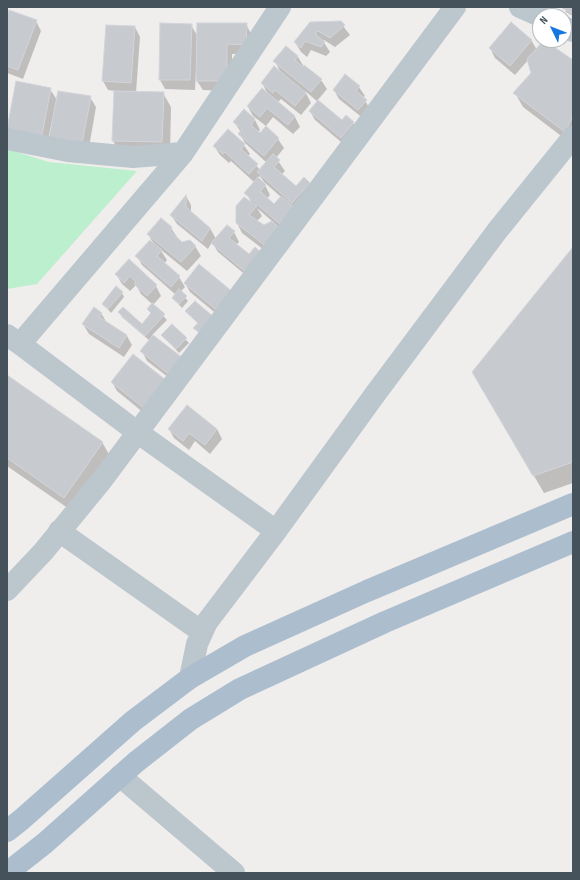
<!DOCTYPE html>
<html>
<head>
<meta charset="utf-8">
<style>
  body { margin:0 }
  #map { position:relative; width:580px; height:880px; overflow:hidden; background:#f0eded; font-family:"Sofia Sans Condensed",sans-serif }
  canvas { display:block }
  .frame { position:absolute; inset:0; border:8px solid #45525b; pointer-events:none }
  .north { position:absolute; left:532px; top:8px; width:40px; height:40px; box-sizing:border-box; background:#fff; border:1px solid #b5babd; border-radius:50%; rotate:313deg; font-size:11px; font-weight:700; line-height:16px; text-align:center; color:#45525b }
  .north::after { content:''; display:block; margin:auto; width:14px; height:18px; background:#1676e1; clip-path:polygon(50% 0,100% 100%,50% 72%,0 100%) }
</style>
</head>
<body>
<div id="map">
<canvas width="580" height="880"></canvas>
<div class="frame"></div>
<div class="north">N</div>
</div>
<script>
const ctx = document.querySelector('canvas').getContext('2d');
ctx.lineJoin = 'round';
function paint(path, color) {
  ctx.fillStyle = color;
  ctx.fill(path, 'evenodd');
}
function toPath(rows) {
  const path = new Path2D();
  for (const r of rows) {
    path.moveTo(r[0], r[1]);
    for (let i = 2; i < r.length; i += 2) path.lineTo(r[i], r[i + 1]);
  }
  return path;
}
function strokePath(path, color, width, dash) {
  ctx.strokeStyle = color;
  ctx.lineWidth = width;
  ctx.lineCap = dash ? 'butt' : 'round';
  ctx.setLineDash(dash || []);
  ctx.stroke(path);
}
paint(toPath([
  [7,149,49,162,137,171,37,284,7,289]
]), '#bbefcd');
paint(toPath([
  [564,7,573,7,573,16,566,12],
  [7,17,36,21,41,31,23,79,7,73],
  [340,22,350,35,335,47,324,40,323,41,330,52,326,56,311,50,307,57,301,52,295,42,310,23],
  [246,24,251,34,251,54,232,54,232,91,203,90,197,81,198,71,196,71,195,90,165,89,160,80,191,25,198,37],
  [135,27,140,37,136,93,163,93,171,107,170,156,121,154,113,141,115,91,108,90,103,81],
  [531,40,537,50,573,61,573,145,523,107,515,93,532,74,529,59,515,75,495,58,490,48],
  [287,48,298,57,304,67,321,80,327,89,317,101,342,122,346,117,353,123,359,133,347,147,315,120,310,111,318,102,305,91,311,103,301,115,281,99,278,102,295,117,300,127,293,134,273,117,266,126,253,116,248,107,268,94,262,83,281,73,275,61],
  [359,87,365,96,363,98,371,110,364,119,339,99,334,90],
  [50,89,57,100,90,97,96,107,88,153,53,121,52,121,47,144,13,138],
  [244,111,255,120,260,130,258,132,260,134,266,128,278,139,284,148,276,158,285,171,281,175,296,188,304,179,310,184,286,233,277,226,285,240,272,256,242,233,237,223,252,203,246,193,255,183,231,161,229,163,220,155,214,146,244,145,250,154,248,156,260,170,267,163,245,143,240,134,241,132,234,122],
  [260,176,264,182,281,197,274,205,267,199,270,195,265,185,258,179],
  [257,208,273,222,264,226,257,221,262,216],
  [186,196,191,205,191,213,210,228,216,239,234,232,239,242,236,245,249,256,254,282,218,252,212,242,208,249,177,224,171,215],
  [171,228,181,243,195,246,201,256,187,271,160,249,167,260,164,264,179,277,185,287,180,292,188,301,182,308,173,298,176,295,142,265,137,256,154,244,148,234],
  [573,249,573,483,544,493,473,372],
  [129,261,156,286,161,296,153,305,167,320,152,335,183,360,177,384,147,361,142,351,150,341,122,317,119,312,142,326,152,315,148,309,152,304,141,294,136,285,130,291,122,284,116,274],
  [199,266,225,321,190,292,185,283],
  [122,293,124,297,111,313,103,304],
  [195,302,204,338,195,328,198,324,187,311],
  [101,313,107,323,127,336,132,345,124,357,89,334,83,324],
  [172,325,189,343,179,353,162,335],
  [133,356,150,418,117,391,112,382],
  [7,376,102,442,110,456,72,511,7,466],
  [169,429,217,429,222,439,210,454,195,441,189,450,174,438]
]), '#0003');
const building = toPath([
  [563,7,573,7,573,14,562,8,563,7],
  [9,10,37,20,18,70,7,66,7,14,9,10],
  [341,21,345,25,330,38,318,31,315,34,325,42,321,47,305,41,301,48,294,42,310,22,341,21],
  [511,22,532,40,510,66,489,48,511,22],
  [160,23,192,24,190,80,159,80,160,23],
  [197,23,247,23,246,45,227,44,227,81,196,81,197,23],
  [106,25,135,26,131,83,102,81,106,25],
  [544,40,573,60,573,116,565,132,513,93,531,73,527,59,544,40],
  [286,46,298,56,295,60,303,67,304,65,322,79,311,92,273,61,286,46],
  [274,66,306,93,295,106,275,90,273,93,261,83,274,66],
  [345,74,360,86,356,91,367,100,358,110,333,90,345,74],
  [16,81,51,88,42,135,7,129,16,81],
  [262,88,295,116,288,125,267,108,260,117,247,106,262,88],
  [58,91,91,96,82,144,49,138,58,91],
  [114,91,164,92,162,142,112,141,114,91],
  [318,100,342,120,346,115,354,122,341,138,309,111,318,100],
  [244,109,255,119,251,125,260,133,266,126,279,138,264,156,238,134,242,129,233,122,244,109],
  [228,129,245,144,241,149,258,164,249,174,225,152,223,154,213,146,228,129],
  [273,154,280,160,274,167,296,186,304,177,310,183,292,203,257,172,273,154],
  [258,177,266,185,260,191,274,204,281,196,295,208,280,224,244,193,258,177],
  [186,195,186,207,210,228,202,241,170,215,186,195],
  [244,197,257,206,249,215,264,225,272,221,280,229,267,247,236,223,236,206,244,197],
  [161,218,172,227,170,231,182,242,190,240,196,246,181,262,147,234,161,218],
  [227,225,235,231,229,238,249,254,255,247,264,255,248,274,211,243,227,225],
  [150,240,162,250,157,256,180,276,171,287,135,256,150,240],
  [573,247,573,462,533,476,472,372,573,247],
  [129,259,157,285,147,296,134,284,136,282,130,276,124,283,115,274,129,259],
  [199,264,234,293,219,312,184,283,199,264],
  [116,286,123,292,108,309,102,304,116,286],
  [179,289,187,296,179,304,172,298,179,289],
  [195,301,215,318,201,334,193,328,198,323,185,311,195,301],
  [152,303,165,314,145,336,118,312,123,307,142,324,151,313,147,309,152,303],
  [94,307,102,313,99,317,127,335,119,348,82,324,94,307],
  [172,324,187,338,176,349,161,335,172,324],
  [153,335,184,359,171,376,140,351,153,335],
  [133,354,167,381,145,409,111,382,133,354],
  [7,375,103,442,64,498,7,458,7,375],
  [187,405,217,429,205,445,189,433,183,441,168,429,187,405]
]);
paint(building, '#c7cbd0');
strokePath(building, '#d1d4d9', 1);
strokePath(toPath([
  [520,7,540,16],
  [564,27,573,31],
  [7,139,68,151,133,157,183,153],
  [7,335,20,344,183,153,280,7],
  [20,344,137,432,276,531],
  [59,531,202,632],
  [7,590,43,552,102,480,455,7],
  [190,678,197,644,207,622,276,531,376,393,497,231,573,137],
  [120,776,234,873]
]), '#bbc6cd', 22);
strokePath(toPath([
  [7,831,21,820,133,721,190,678,245,646,367,591,573,504],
  [7,873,45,843,136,762,191,719,240,689,385,622,573,542]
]), '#acbecd', 22);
</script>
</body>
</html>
